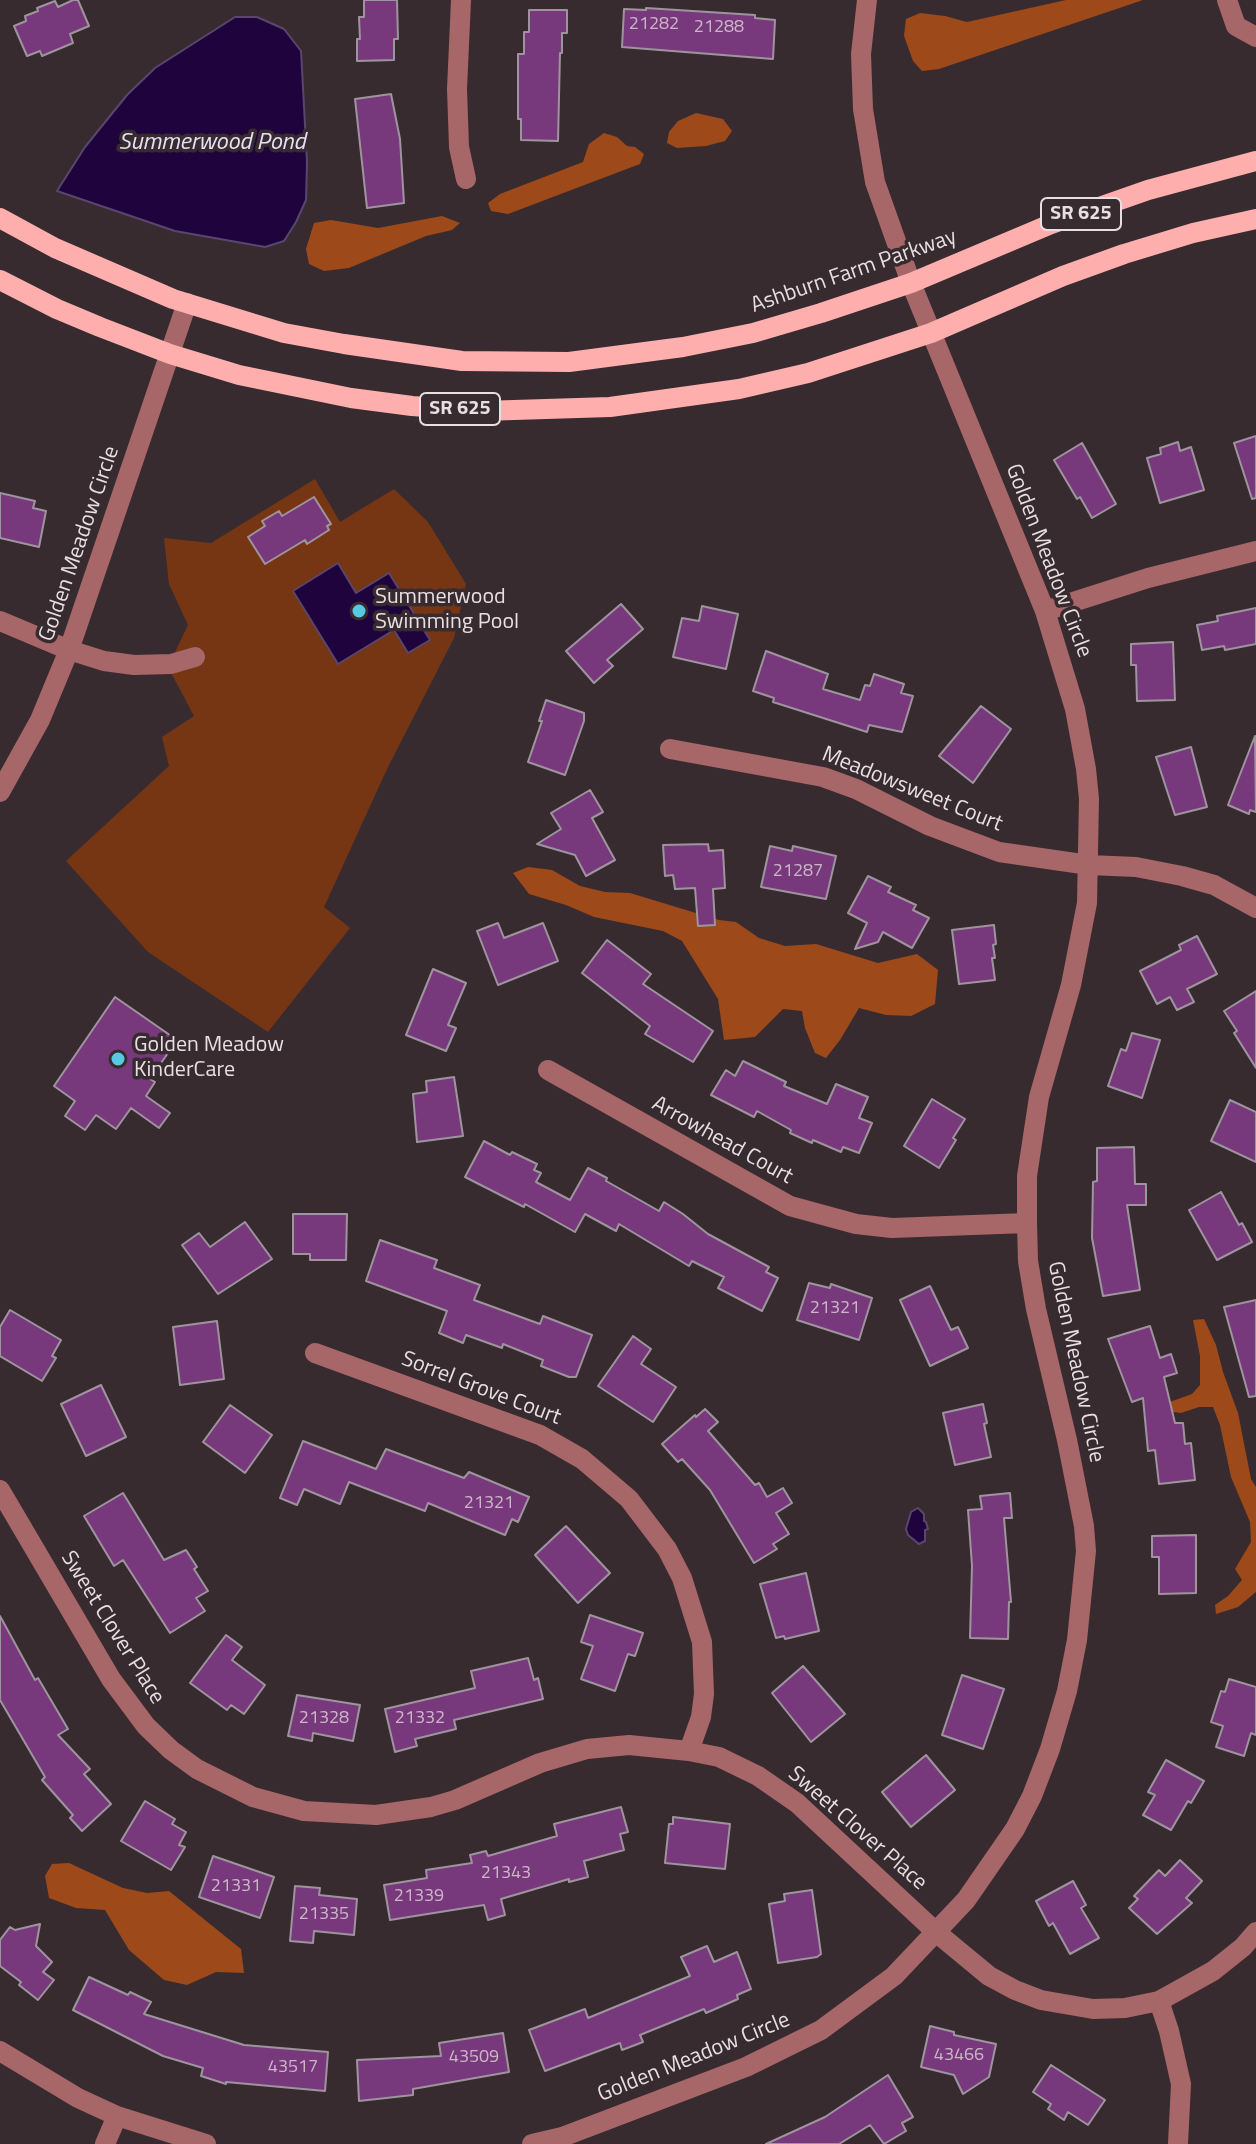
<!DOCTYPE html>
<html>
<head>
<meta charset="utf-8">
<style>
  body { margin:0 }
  canvas { display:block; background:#372b30 }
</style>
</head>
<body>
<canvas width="1256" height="2144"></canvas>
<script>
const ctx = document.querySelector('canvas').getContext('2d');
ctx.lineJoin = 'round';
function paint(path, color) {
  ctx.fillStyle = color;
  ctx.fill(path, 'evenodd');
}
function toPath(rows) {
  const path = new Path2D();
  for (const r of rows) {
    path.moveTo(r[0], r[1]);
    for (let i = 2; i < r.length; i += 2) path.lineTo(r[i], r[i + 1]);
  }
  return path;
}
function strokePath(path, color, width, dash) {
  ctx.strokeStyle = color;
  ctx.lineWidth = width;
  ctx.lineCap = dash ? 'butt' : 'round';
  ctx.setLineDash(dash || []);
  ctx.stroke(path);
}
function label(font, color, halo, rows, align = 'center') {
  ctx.font = font + ' "Titillium Web",sans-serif';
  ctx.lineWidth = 7;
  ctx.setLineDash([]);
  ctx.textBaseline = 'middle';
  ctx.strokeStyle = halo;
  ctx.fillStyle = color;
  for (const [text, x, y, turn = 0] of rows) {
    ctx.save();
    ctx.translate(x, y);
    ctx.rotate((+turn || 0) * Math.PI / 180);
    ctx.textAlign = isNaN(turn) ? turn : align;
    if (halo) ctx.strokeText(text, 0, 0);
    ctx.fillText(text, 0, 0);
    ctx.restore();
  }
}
paint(toPath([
  [315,479,340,522,394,489,428,522,466,584,454,638,387,769,324,907,350,928,268,1032,148,952,66,861,169,766,162,737,194,716,168,667,188,625,169,584,164,538,211,543]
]), '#763613');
paint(toPath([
  [1066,0,1143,0,939,69,922,71,913,61,904,36,906,19,920,13,945,16,967,22],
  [696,113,723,119,732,131,725,141,706,146,677,148,667,143,669,132,678,121],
  [604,133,617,137,627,146,635,147,644,154,640,164,508,214,491,211,488,203,500,194,583,162,589,144],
  [442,216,460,223,452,230,426,236,349,268,324,271,309,264,306,249,314,223,331,220,378,228],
  [528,867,552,870,580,886,605,892,630,893,719,920,736,922,759,938,785,946,816,944,878,963,917,954,938,970,935,1004,911,1016,886,1015,859,1008,840,1040,826,1058,815,1053,805,1028,802,1011,783,1009,755,1037,724,1040,718,999,682,941,663,931,594,917,566,905,529,894,513,873],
  [1204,1319,1216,1345,1223,1372,1238,1413,1251,1479,1256,1487,1256,1592,1238,1607,1216,1614,1215,1605,1228,1596,1242,1580,1235,1569,1251,1542,1250,1522,1231,1477,1220,1425,1213,1407,1199,1407,1181,1413,1165,1411,1167,1403,1192,1394,1200,1385,1200,1356,1193,1320],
  [69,1863,123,1888,147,1893,169,1891,241,1949,244,1973,216,1972,187,1985,164,1980,129,1950,105,1910,76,1908,49,1898,45,1876,52,1864]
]), '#9d4919');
const water = toPath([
  [235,17,257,17,284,29,301,51,307,162,306,200,296,222,284,241,265,247,175,231,57,191,85,147,127,95,155,68,235,17],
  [338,563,356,593,389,573,430,640,408,653,394,630,338,664,293,591,338,563],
  [918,1508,924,1514,924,1521,926,1522,928,1529,925,1530,925,1541,919,1544,908,1535,906,1529,911,1512,918,1508]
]);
paint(water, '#1e033d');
strokePath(water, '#5a456e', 2);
const building = toPath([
  [73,0,78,0,89,26,70,34,73,43,42,56,40,51,27,56,14,26,26,21,25,16,38,11,37,8,55,1,58,7,73,0],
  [364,0,397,0,398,39,394,39,394,60,357,61,357,39,360,39,359,17,364,17,364,0],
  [646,8,755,15,755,18,775,20,773,59,622,47,624,9,646,10,646,8],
  [529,10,567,10,567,33,562,33,562,53,560,53,558,141,521,140,521,119,518,119,518,54,524,54,524,32,529,32,529,10],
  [391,94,400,139,404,203,367,208,355,99,391,94],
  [1256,436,1256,498,1252,499,1234,443,1256,436],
  [1178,442,1180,451,1191,447,1204,490,1160,503,1147,458,1161,454,1160,448,1178,442],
  [1082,443,1116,504,1092,518,1080,497,1077,499,1054,460,1082,443],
  [0,493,35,501,33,508,46,511,39,547,0,538,0,493],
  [314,497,331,524,327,526,329,530,307,544,305,540,265,564,248,537,265,526,262,521,279,511,282,516,314,497],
  [621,604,643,629,607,660,613,666,594,683,566,651,621,604],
  [702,606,738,614,726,669,673,657,682,618,699,621,702,606],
  [1256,608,1256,644,1225,650,1224,646,1202,650,1197,625,1218,621,1217,616,1256,608],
  [1173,642,1175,700,1137,701,1136,665,1131,665,1131,644,1173,642],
  [766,651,828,674,823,689,860,700,865,685,870,686,874,674,904,684,901,693,913,696,902,732,869,725,867,732,773,702,774,698,753,691,766,651],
  [546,700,584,713,584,721,565,775,528,762,542,721,539,721,546,700],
  [981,706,1011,729,973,783,939,756,981,706],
  [1255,736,1256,812,1250,810,1249,814,1228,805,1255,736],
  [1191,747,1207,807,1175,815,1156,757,1191,747],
  [590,790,603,812,592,818,615,860,586,876,575,855,537,844,561,829,551,813,590,790],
  [708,844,709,851,723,850,725,888,713,889,715,925,698,926,695,888,675,889,673,875,665,876,663,845,708,844],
  [770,846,792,851,793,846,836,856,826,899,761,887,770,846],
  [868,876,891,887,888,892,916,905,913,910,929,918,912,948,883,932,878,942,855,949,867,923,848,913,868,876],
  [498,923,504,938,543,923,558,961,498,985,477,931,498,923],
  [994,925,996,944,993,945,995,958,992,958,995,980,959,984,952,930,994,925],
  [1197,936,1217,974,1187,989,1194,1002,1177,1010,1170,997,1157,1004,1140,971,1181,950,1179,945,1197,936],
  [607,940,651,974,643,984,713,1031,693,1062,645,1034,650,1026,582,973,607,940],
  [433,969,466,983,448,1025,456,1028,446,1051,406,1035,433,969],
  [1256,991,1256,1068,1234,1033,1237,1031,1224,1011,1256,991],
  [115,997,177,1040,150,1079,155,1082,146,1096,170,1113,159,1128,131,1108,116,1129,96,1115,85,1130,65,1116,75,1101,54,1086,115,997],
  [1132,1033,1160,1040,1142,1098,1108,1086,1121,1049,1126,1051,1132,1033],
  [743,1061,786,1082,784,1086,827,1104,836,1084,868,1097,859,1118,872,1123,859,1153,843,1147,841,1152,813,1140,812,1143,790,1133,791,1130,757,1111,754,1117,711,1095,726,1070,735,1076,743,1061],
  [454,1077,463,1136,417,1142,413,1094,427,1092,426,1081,454,1077],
  [932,1099,965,1119,953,1138,956,1140,939,1168,904,1146,932,1099],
  [1230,1100,1256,1112,1256,1162,1211,1141,1230,1100],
  [484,1141,510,1155,512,1152,537,1164,534,1170,541,1173,536,1182,570,1200,588,1168,607,1178,606,1181,659,1211,664,1202,683,1214,708,1234,769,1267,766,1272,778,1278,762,1311,718,1288,724,1277,692,1261,689,1266,619,1224,616,1231,585,1214,575,1232,525,1204,524,1207,465,1177,484,1141],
  [1134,1147,1135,1184,1146,1184,1146,1205,1127,1205,1140,1290,1103,1296,1092,1238,1093,1182,1097,1181,1097,1148,1134,1147],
  [1221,1192,1239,1225,1242,1223,1252,1242,1217,1260,1189,1210,1221,1192],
  [293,1214,347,1214,346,1260,310,1260,310,1254,293,1254,293,1214],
  [245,1222,272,1259,218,1294,182,1245,199,1233,210,1247,245,1222],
  [380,1240,437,1260,434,1268,480,1285,474,1300,540,1324,543,1316,592,1335,576,1377,569,1377,541,1366,543,1360,503,1344,502,1348,466,1335,463,1343,439,1333,447,1311,366,1281,380,1240],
  [809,1283,830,1288,831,1284,872,1298,859,1340,797,1320,809,1283],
  [930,1286,951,1330,958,1327,968,1348,930,1366,900,1300,930,1286],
  [1256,1300,1256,1396,1249,1397,1224,1307,1256,1300],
  [10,1310,61,1340,52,1356,56,1358,42,1381,0,1356,0,1327,10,1310],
  [217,1321,224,1379,180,1385,173,1327,217,1321],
  [1150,1326,1160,1358,1171,1354,1177,1373,1164,1377,1175,1423,1183,1423,1185,1444,1191,1443,1195,1480,1159,1484,1155,1450,1148,1451,1143,1398,1132,1402,1108,1339,1150,1326],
  [633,1336,651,1349,641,1364,676,1387,653,1422,598,1386,633,1336],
  [101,1385,126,1437,86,1456,61,1404,101,1385],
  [983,1404,987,1423,984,1424,991,1457,955,1465,943,1413,983,1404],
  [230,1405,272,1435,245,1473,203,1442,230,1405],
  [705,1409,718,1422,708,1431,755,1485,759,1483,767,1497,783,1488,792,1503,776,1513,789,1534,773,1544,777,1549,754,1563,710,1490,682,1459,678,1462,662,1444,695,1415,696,1417,705,1409],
  [303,1441,376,1469,386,1449,464,1478,469,1472,529,1497,518,1522,512,1519,505,1535,428,1503,425,1511,349,1482,340,1504,304,1489,297,1505,280,1498,303,1441],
  [123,1493,164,1560,186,1550,197,1567,194,1569,208,1591,196,1598,205,1611,170,1633,123,1560,114,1566,84,1516,123,1493],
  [1010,1493,1012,1518,1004,1518,1011,1602,1009,1602,1008,1639,970,1638,972,1566,968,1510,982,1509,980,1496,1010,1493],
  [566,1526,610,1573,578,1603,535,1555,566,1526],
  [1196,1535,1196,1593,1159,1594,1159,1557,1152,1557,1152,1536,1196,1535],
  [806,1573,819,1631,785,1639,784,1636,776,1638,760,1584,806,1573],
  [590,1615,643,1633,635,1656,628,1654,615,1691,581,1679,593,1646,581,1642,590,1615],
  [0,1616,35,1680,38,1678,68,1729,58,1735,90,1769,84,1774,111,1804,82,1831,70,1818,73,1815,42,1780,45,1777,0,1700,0,1616],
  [226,1635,242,1647,232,1660,265,1685,244,1714,231,1705,227,1710,190,1683,226,1635],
  [528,1658,534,1680,538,1678,543,1699,454,1720,456,1729,415,1739,417,1746,395,1752,385,1709,475,1688,471,1671,528,1658],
  [803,1666,845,1714,811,1742,772,1693,803,1666],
  [962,1675,1004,1689,983,1749,942,1735,962,1675],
  [1229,1679,1256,1687,1256,1735,1251,1733,1244,1756,1216,1747,1223,1726,1211,1722,1221,1691,1225,1692,1229,1679],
  [297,1695,360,1705,353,1741,313,1733,312,1741,288,1736,297,1695],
  [926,1755,955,1790,911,1827,882,1792,926,1755],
  [1166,1760,1204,1781,1191,1803,1188,1801,1171,1830,1143,1815,1155,1795,1148,1792,1166,1760],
  [145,1801,175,1819,172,1824,186,1832,179,1845,185,1847,171,1870,121,1841,145,1801],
  [621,1807,628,1832,620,1834,624,1850,584,1861,588,1877,569,1882,569,1879,501,1899,505,1915,488,1920,484,1905,390,1920,384,1885,427,1878,426,1870,472,1863,470,1855,486,1851,488,1856,557,1836,554,1824,621,1807],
  [673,1817,730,1824,725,1869,665,1863,669,1824,673,1824,673,1817],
  [213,1856,274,1877,260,1918,199,1897,213,1856],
  [1180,1860,1202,1881,1186,1898,1192,1903,1157,1934,1129,1908,1138,1899,1134,1896,1159,1870,1165,1876,1180,1860],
  [1073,1881,1086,1905,1081,1908,1099,1938,1070,1954,1053,1923,1049,1926,1036,1901,1073,1881],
  [295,1886,320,1888,319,1895,357,1899,354,1935,314,1931,313,1943,290,1941,295,1886],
  [812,1890,821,1954,817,1957,778,1963,769,1904,785,1901,784,1894,812,1890],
  [40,1924,36,1946,52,1962,43,1972,54,1980,38,2000,19,1985,21,1982,0,1966,0,1940,10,1927,15,1930,40,1924],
  [707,1946,714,1962,737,1952,751,1989,737,1995,738,1999,706,2013,704,2009,640,2035,643,2042,622,2050,620,2043,545,2071,529,2030,585,2009,588,2018,690,1976,681,1957,707,1946],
  [89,1977,128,1995,130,1992,151,2002,144,2014,244,2045,328,2052,325,2091,226,2082,226,2084,201,2076,203,2068,163,2056,73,2010,89,1977],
  [930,2026,954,2032,954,2035,996,2044,989,2077,963,2094,954,2075,921,2067,930,2026],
  [503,2033,509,2072,413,2089,413,2095,359,2101,357,2060,441,2056,439,2043,503,2033],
  [1051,2065,1105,2100,1088,2125,1068,2112,1064,2120,1048,2109,1051,2104,1033,2092,1051,2065],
  [888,2075,913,2117,902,2123,906,2131,884,2144,870,2125,839,2144,766,2144,825,2117,888,2075]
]);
paint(building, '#78397c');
strokePath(building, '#9e949e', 2);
strokePath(toPath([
  [461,0,457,89,459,147,466,179],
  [1227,0,1236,26,1256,37],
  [1045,611,1148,578,1256,551],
  [0,621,69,650,104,661,134,665,171,664,195,657],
  [670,749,823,777,856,789,930,826,999,852,1089,865,1136,867,1182,876,1214,885,1256,908],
  [0,792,40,720,69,650,187,303],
  [548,1070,790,1206,856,1224,892,1228,1027,1223],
  [315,1353,540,1435,582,1459,629,1499,667,1549,682,1578,702,1642,704,1694,701,1717,689,1751],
  [0,1490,111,1679,146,1726,171,1750,197,1769,253,1797,304,1811,376,1815,431,1807,455,1800,540,1763,587,1749,629,1745,689,1751,719,1757,758,1776,797,1803,937,1933,989,1976,1015,1990,1041,2000,1093,2009,1125,2008,1159,2001,1213,1971,1243,1947,1256,1932],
  [1159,2001,1169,2031,1181,2084,1178,2144],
  [0,2051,78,2098,117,2116,206,2144],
  [105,2144,117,2116],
  [532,2144,562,2137,746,2067,821,2030,894,1976,966,1900,1015,1829,1032,1796,1050,1749,1067,1691,1077,1640,1086,1551,1084,1526,1067,1440,1036,1309,1028,1261,1027,1223,1027,1176,1039,1097,1071,985,1087,903,1089,799,1086,769,1075,709,1045,611,911,283,875,182,863,109,861,54,867,0]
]), '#a76667', 20);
strokePath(toPath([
  [0,218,55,248,173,299,284,333,344,344,462,361,569,362,683,347,753,333,821,313,911,283,1051,224,1148,190,1256,161],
  [0,280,57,309,100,327,170,354,239,375,351,398,412,406,482,411,610,407,739,389,808,373,931,333,1063,276,1124,254,1193,233,1256,219]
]), '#ffaeae', 20);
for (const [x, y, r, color] of [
  [359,611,8,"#59c8e4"],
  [118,1059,8,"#59c8e4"]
]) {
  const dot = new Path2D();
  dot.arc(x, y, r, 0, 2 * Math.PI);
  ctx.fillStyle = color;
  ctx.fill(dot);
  strokePath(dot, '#372b30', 3);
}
label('18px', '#cbb6c8', null, [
  ["21282",654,25],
  ["21288",719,28],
  ["21287",798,872],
  ["21321",835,1309],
  ["21321",489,1504],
  ["21328",324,1719],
  ["21332",420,1719],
  ["21343",506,1874],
  ["21331",236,1887],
  ["21339",419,1897],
  ["21335",324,1915],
  ["43466",959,2056],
  ["43509",474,2058],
  ["43517",293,2068]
]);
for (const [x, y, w] of [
  [1081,214,80],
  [460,409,80]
]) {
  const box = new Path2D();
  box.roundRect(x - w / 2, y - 16, w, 32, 6);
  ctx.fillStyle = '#372b30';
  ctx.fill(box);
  strokePath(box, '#e7dfe2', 2);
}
label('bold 20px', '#e7dfe2', null, [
  ["SR 625",1081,214],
  ["SR 625",460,409]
]);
label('22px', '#e7dfe2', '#372b30', [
  ["Ashburn Farm Parkway",854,272,-19],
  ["Golden Meadow Circle",80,544,-71],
  ["Golden Meadow Circle",1048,561,69],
  ["Meadowsweet Court",912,790,22],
  ["Arrowhead Court",722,1141,29],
  ["Golden Meadow Circle",1075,1362,78],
  ["Sorrel Grove Court",481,1389,21],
  ["Sweet Clover Place",112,1628,58],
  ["Sweet Clover Place",857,1829,41],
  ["Golden Meadow Circle",694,2058,-22]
]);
label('22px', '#e7dfe2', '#372b30', [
  ["Summerwood",375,598],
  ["Swimming Pool",375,623],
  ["Golden Meadow",134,1046],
  ["KinderCare",134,1071]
], 'left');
label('italic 24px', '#e5dff6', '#372b30', [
  ["Summerwood Pond",212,143]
]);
</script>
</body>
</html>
